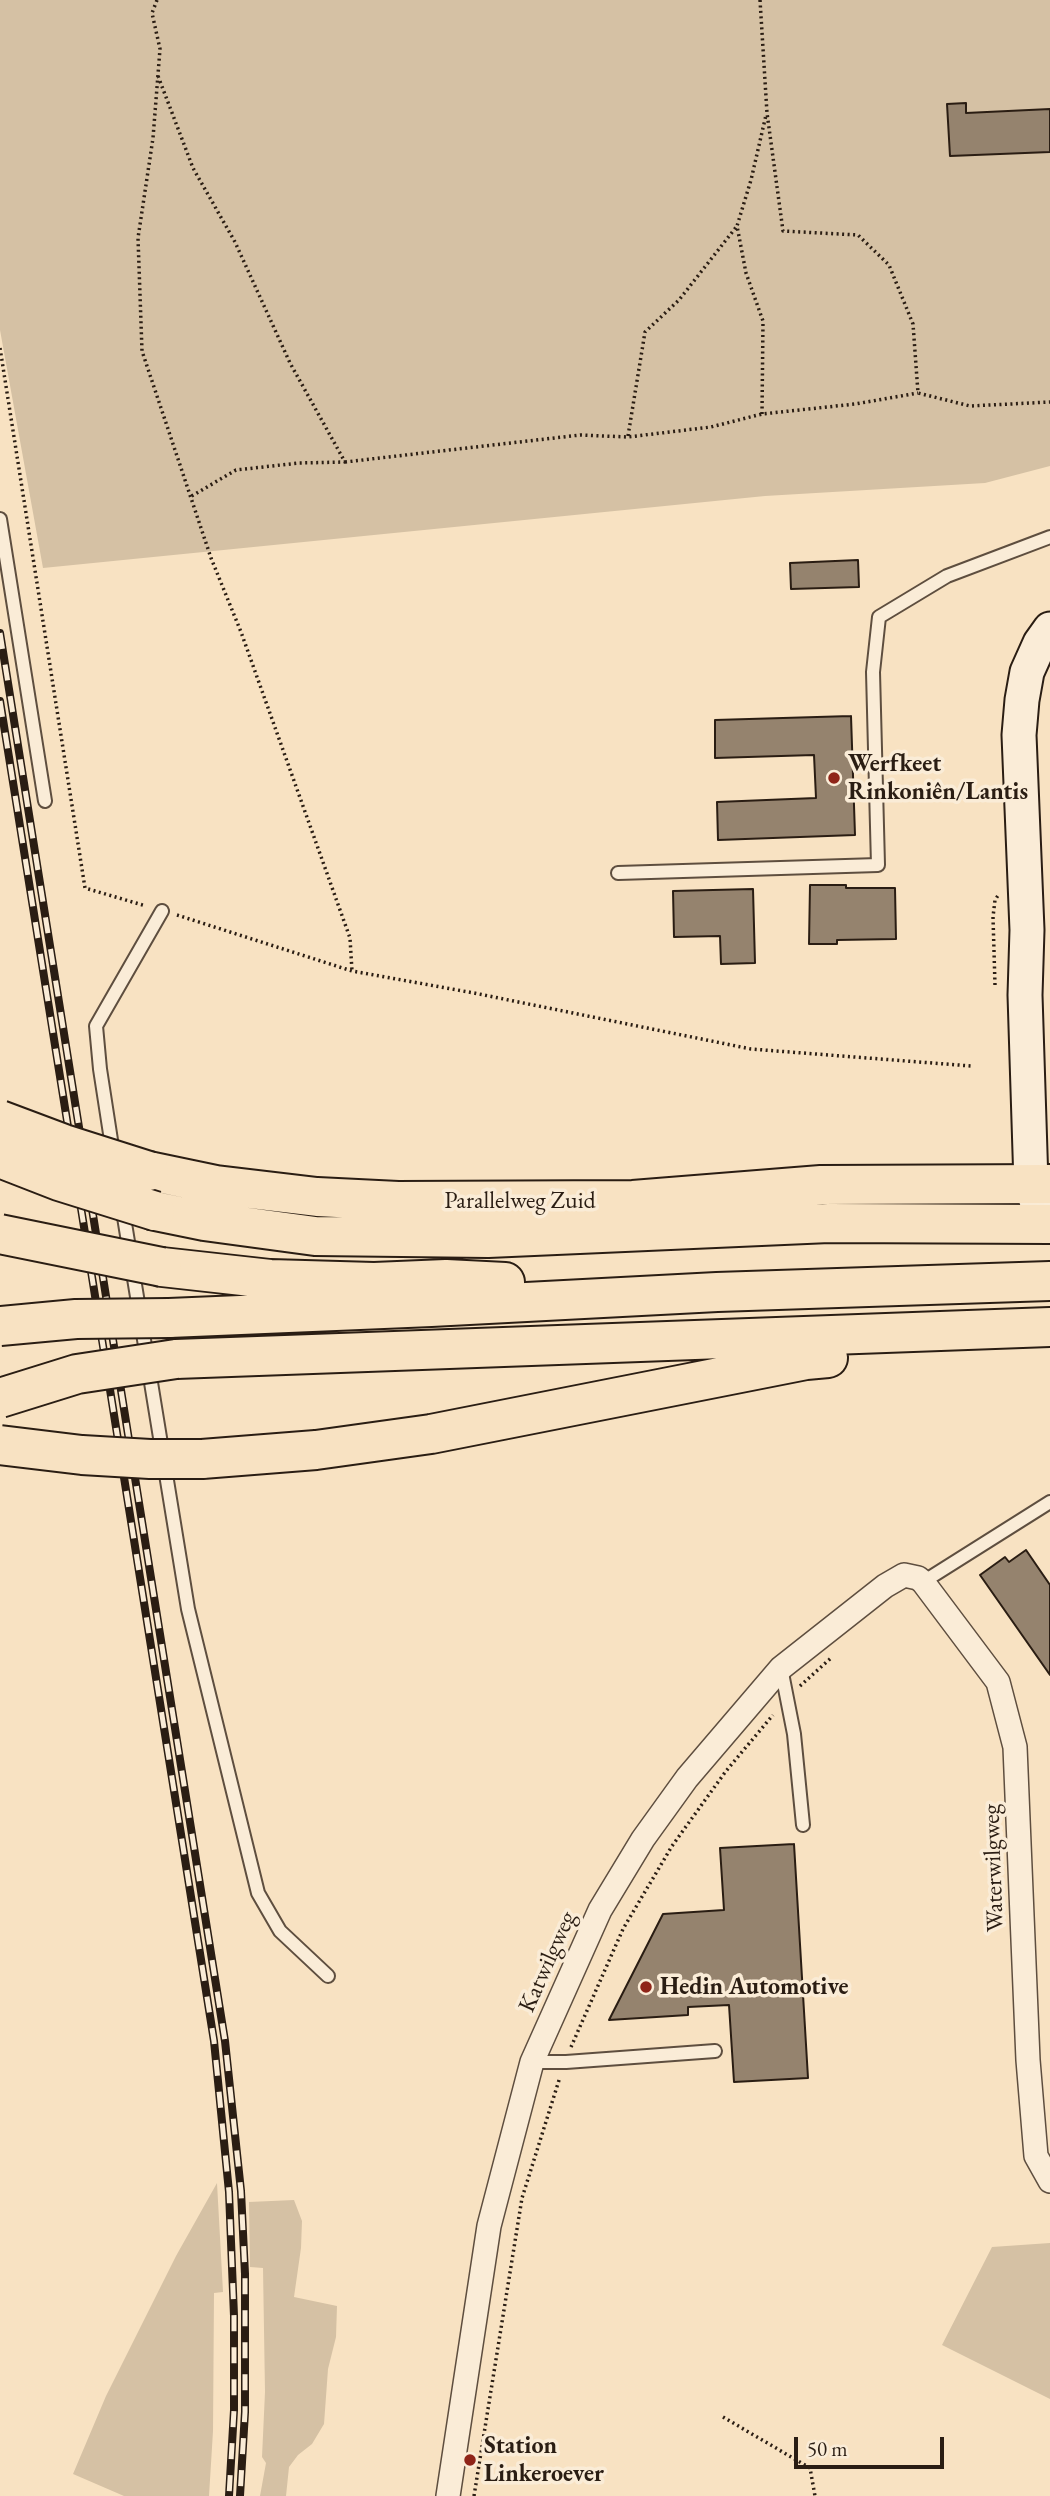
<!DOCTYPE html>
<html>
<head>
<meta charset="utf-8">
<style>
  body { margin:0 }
  #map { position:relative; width:1050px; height:2496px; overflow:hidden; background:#f8e2c2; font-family:"EB Garamond",serif }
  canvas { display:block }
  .scale { position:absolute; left:794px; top:2437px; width:150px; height:32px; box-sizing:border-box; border:4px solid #2a1d13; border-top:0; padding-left:9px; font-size:21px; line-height:24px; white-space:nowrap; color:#2a1d13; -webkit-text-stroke:5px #faecd7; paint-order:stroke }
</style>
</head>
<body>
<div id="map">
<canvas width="1050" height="2496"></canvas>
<div class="scale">50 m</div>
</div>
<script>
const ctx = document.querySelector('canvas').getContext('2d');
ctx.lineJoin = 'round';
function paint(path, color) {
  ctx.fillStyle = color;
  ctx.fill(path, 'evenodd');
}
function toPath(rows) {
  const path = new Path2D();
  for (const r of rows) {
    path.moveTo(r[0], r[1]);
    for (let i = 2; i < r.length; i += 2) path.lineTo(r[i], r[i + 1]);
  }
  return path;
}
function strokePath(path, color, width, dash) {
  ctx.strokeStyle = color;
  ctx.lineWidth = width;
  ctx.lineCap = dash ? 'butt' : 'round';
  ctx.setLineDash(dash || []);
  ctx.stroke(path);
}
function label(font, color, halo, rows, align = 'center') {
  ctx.font = font + ' "EB Garamond",serif';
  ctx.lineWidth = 7;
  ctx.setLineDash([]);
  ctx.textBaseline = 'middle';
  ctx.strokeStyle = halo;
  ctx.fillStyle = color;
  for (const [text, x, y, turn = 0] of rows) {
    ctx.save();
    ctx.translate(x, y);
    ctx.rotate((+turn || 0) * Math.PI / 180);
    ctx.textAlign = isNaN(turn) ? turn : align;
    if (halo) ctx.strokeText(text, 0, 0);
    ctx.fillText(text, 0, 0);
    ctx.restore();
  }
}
paint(toPath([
  [0,0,1050,0,1050,466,985,483,765,496,43,568,0,330],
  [217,2183,223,2292,214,2293,213,2431,209,2496,124,2496,73,2474,106,2396,176,2256],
  [294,2200,302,2221,301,2248,294,2297,337,2306,336,2337,328,2369,324,2424,312,2444,298,2455,289,2467,286,2496,260,2496,266,2463,262,2457,265,2392,263,2268,250,2267,249,2202],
  [1050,2243,1050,2399,942,2345,992,2247]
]), '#d5c1a4');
const building = toPath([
  [966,103,966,113,1050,109,1050,152,950,156,947,104,966,103],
  [858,560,859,587,791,589,790,563,858,560],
  [851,716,855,835,718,840,717,802,816,798,814,755,715,758,715,720,851,716],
  [810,885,846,885,846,888,895,888,896,939,837,940,837,944,809,944,810,885],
  [753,889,755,963,721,964,720,936,674,937,673,891,753,889],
  [1026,1550,1050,1585,1050,1675,980,1575,1005,1557,1009,1562,1026,1550],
  [794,1844,808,2078,734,2082,729,2005,688,2007,688,2015,609,2020,663,1914,724,1910,720,1848,794,1844]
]);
paint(building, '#95836e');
strokePath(building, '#2a1d13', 2);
const lane = toPath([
  [0,519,45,801],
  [618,873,878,865,873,672,879,617,947,576,1050,537],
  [113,1153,100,1069,96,1026,162,911],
  [122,1205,188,1609,258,1893,280,1931,328,1976],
  [923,1582,1050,1502],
  [781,1668,794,1734,803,1825],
  [532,2062,566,2062,715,2051]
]);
const street = toPath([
  [448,2496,489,2226,532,2062,600,1910,643,1839,687,1778,781,1668,885,1586,904,1575,918,1578,923,1582,998,1682,1015,1747,1028,2060,1036,2156,1050,2181]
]);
const secondary = toPath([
  [1039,1210,1031,1184,1025,995,1027,930,1019,735,1022,700,1027,672,1040,643,1050,629]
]);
const highway = toPath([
  [149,1171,216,1185,317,1197,398,1201,633,1200,821,1185,1050,1184],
  [155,1211,204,1221,315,1236,488,1238,829,1223,1050,1224],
  [162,1267,270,1279,374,1282,446,1279,505,1282],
  [169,1318,431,1307,717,1292,1050,1281],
  [176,1359,1050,1327],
  [202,1459,316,1450,431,1434,806,1360,828,1358]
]);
strokePath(lane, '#5e4e3f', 16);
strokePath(street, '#5e4e3f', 26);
strokePath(secondary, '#2a1d13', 37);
strokePath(highway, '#2a1d13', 42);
strokePath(toPath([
  [157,0,152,13,160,49,153,138,138,238,142,351,211,558,241,632,350,938,352,971],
  [760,0,767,113,783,231,858,235,889,265,913,324,918,393,970,406,1050,402],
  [158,76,193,168,235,242,290,363,345,462,299,463,236,470,190,497],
  [0,348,85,888,146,906],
  [762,414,763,321,746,273,737,226,751,180,766,115],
  [628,436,645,332,679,300,737,226],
  [345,462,580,435,628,437,711,427,762,414,855,404,918,393],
  [177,915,352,971,474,993,751,1049,971,1066],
  [995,985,993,917,995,900,999,894],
  [800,1686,831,1658],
  [571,2047,623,1929,672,1846,726,1771,773,1715],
  [723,2417,810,2468,815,2496],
  [474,2496,522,2198,560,2077]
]), '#2a1d13', 3.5, [2, 3.5]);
strokePath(lane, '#faecd7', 12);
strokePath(street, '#faecd7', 23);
strokePath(secondary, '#faecd7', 33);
strokePath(highway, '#f8e2c2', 38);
const rail = toPath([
  [0,633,225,2041,241,2191,245,2274,245,2412,240,2496],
  [0,701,214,2041,229,2192,234,2316,234,2410,229,2496]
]);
strokePath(rail, '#2a1d13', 8);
strokePath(rail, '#faecd7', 5, [16]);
const highwayBridge = toPath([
  [0,1120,64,1144,149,1171],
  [0,1158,59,1181,155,1211],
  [0,1234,162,1267],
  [0,1326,76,1319,169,1318],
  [0,1398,77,1374,176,1359],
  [0,1445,82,1455,150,1459,202,1459]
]);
strokePath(highwayBridge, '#2a1d13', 42, []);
strokePath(highwayBridge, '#f8e2c2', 38);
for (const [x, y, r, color] of [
  [834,778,7,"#8f2418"],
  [646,1987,7,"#8f2418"],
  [470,2460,7,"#8f2418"]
]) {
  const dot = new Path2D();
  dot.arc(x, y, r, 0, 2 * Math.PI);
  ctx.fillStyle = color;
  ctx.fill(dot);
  strokePath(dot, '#faecd7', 2.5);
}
label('bold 24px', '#2a1d13', '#faecd7', [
  ["Werfkeet",848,764],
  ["Rinkoniên/Lantis",848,792],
  ["Hedin Automotive",660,1987],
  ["Station",484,2446],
  ["Linkeroever",484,2474]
], 'left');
label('24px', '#2a1d13', '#faecd7', [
  ["Parallelweg Zuid",520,1201],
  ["Waterwilgweg",994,1868,-92],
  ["Katwilgweg",548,1962,-66]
]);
</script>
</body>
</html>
